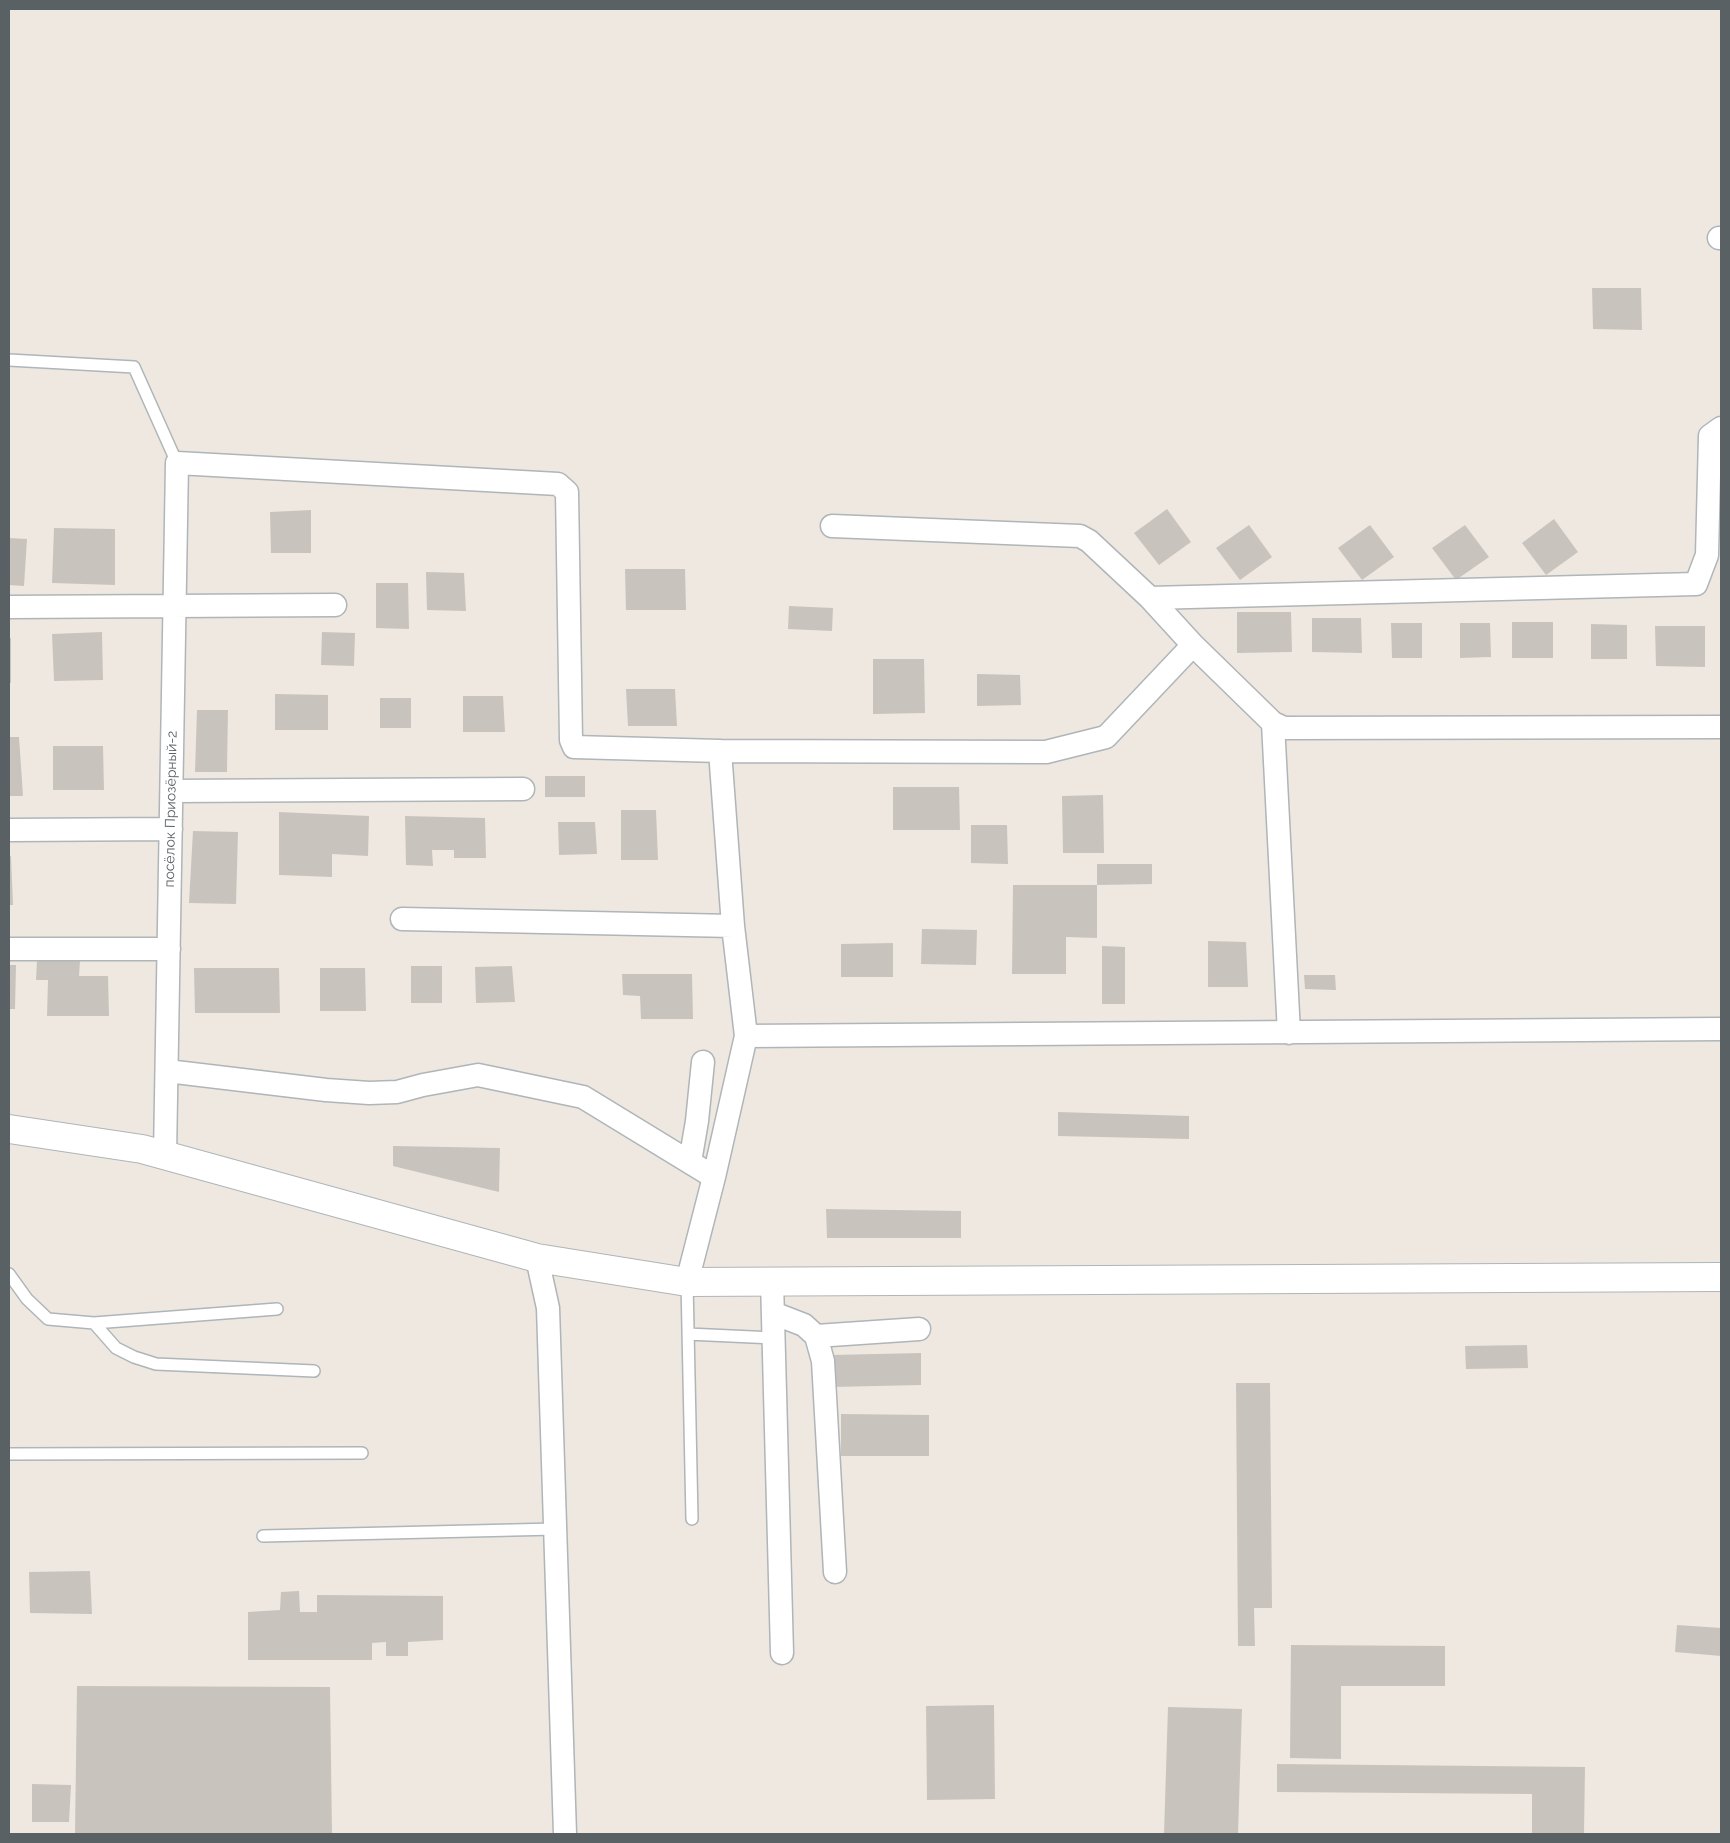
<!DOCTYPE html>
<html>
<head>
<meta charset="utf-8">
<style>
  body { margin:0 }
  #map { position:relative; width:1730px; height:1843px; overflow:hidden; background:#eee8e1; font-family:Raleway,sans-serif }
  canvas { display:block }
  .frame { position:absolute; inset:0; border:10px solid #5a6164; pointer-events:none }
</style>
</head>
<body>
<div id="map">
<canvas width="1730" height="1843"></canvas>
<div class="frame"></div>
</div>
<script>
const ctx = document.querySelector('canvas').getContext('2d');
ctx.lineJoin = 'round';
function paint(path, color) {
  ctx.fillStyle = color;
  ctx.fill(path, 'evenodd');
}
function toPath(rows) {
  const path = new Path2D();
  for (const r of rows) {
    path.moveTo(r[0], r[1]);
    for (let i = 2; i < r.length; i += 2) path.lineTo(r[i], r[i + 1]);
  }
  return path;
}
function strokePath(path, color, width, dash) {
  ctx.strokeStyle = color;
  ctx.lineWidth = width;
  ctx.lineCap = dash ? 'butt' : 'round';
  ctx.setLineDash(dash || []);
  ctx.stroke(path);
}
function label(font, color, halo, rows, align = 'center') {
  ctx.font = font + ' Raleway,sans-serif';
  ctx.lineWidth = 4;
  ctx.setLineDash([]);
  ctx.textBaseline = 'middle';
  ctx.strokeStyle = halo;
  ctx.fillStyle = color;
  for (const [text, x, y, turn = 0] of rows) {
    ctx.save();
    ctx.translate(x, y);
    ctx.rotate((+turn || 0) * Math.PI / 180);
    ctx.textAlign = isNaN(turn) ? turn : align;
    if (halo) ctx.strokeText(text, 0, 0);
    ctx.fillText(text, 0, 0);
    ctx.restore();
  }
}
paint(toPath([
  [1592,288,1641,288,1642,330,1593,329],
  [1167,509,1191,542,1159,565,1134,533],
  [311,510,311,553,271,553,270,512],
  [1554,519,1578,552,1546,575,1522,543],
  [1249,525,1272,557,1240,580,1216,548],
  [1370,525,1394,557,1362,580,1338,548],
  [1465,525,1489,557,1456,580,1432,548],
  [54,528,115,529,115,585,52,583],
  [9,538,27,539,24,586,9,585],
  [625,569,685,569,686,610,626,610],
  [426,572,464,573,466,611,427,610],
  [376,583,408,583,409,629,376,628],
  [789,606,833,608,832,631,788,629],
  [1237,612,1291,612,1292,652,1237,653],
  [1312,618,1361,618,1362,653,1312,652],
  [1512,622,1553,622,1553,658,1512,658],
  [1391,623,1422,623,1422,658,1392,658],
  [1460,623,1490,623,1491,657,1460,658],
  [1591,624,1627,625,1627,659,1591,659],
  [1655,626,1705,626,1705,667,1656,666],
  [102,632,103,680,54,681,52,634],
  [322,632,355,633,354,666,321,665],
  [9,638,11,638,11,683,9,683],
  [873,659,924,659,925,713,873,714],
  [977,674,1020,675,1021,705,977,706],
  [626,689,675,689,677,726,628,726],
  [275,694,328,695,328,730,275,730],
  [463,696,503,696,505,732,463,732],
  [380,698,411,698,411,728,380,728],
  [197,710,228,710,227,772,195,772],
  [9,737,19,737,23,796,9,796],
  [53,746,103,746,104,790,53,790],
  [545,776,585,776,585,797,545,797],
  [893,787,959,787,960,830,893,830],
  [1103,795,1104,853,1063,853,1062,796],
  [621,810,656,810,658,860,621,860],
  [279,812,369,816,368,856,332,854,332,877,279,875],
  [405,816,485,818,486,858,454,858,454,850,432,850,433,866,406,865],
  [558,822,595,822,597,854,559,855],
  [971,825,1007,825,1008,864,971,863],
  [193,831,238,832,236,904,189,903],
  [11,856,13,905,9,905,9,857],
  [1097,864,1152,864,1152,884,1097,885],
  [1013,885,1097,885,1097,938,1066,937,1066,974,1012,974],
  [922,929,977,930,976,965,921,964],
  [1208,941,1246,942,1248,987,1208,987],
  [893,943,893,977,841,977,841,944],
  [1102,946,1125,947,1125,1004,1102,1004],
  [37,961,80,961,79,976,108,976,109,1016,47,1016,48,980,36,980],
  [9,965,16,965,15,1009,9,1009],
  [411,966,442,966,442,1003,411,1003],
  [512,966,515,1002,476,1003,475,967],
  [194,968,279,968,280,1013,195,1013],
  [320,968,365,968,366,1011,320,1011],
  [622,974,692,974,693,1019,641,1019,640,996,623,995],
  [1304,975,1335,975,1336,990,1305,989],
  [1058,1112,1189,1116,1189,1139,1058,1136],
  [393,1146,500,1148,499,1192,393,1166],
  [826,1209,961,1211,961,1238,827,1238],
  [1527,1345,1528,1368,1466,1369,1465,1346],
  [921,1353,921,1385,832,1387,832,1355],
  [1236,1383,1270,1383,1272,1608,1254,1608,1255,1646,1238,1646],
  [841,1414,929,1415,929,1456,841,1456],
  [90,1571,92,1614,30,1613,29,1572],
  [299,1591,300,1612,317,1612,317,1595,443,1596,443,1640,408,1642,408,1656,386,1656,386,1642,372,1643,372,1660,248,1660,248,1612,280,1610,281,1592],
  [1677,1625,1721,1628,1721,1656,1675,1652],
  [1291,1645,1445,1646,1445,1686,1341,1686,1341,1759,1290,1758],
  [77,1686,330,1687,332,1834,75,1834],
  [994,1705,995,1799,927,1800,926,1706],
  [1168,1707,1242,1709,1238,1834,1164,1834],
  [1277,1764,1585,1767,1584,1834,1532,1834,1532,1794,1277,1792],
  [32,1784,71,1785,69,1822,32,1822]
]), '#c9c3be');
const service = toPath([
  [9,360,134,367,177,463],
  [9,1274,27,1299,48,1319,94,1323,277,1309],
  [687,1282,692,1519],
  [94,1323,116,1348,134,1357,156,1364,314,1371],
  [688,1334,774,1338],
  [9,1454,362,1453],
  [263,1536,555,1529]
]);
const minor = toPath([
  [1719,238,1721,238],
  [1150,598,1696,584,1707,555,1710,436,1721,428],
  [9,607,335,605],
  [1193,645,1273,723,1289,1033],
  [1273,723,1284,728,1721,727],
  [172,791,523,789],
  [9,830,171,829],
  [402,919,733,926],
  [9,949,169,949],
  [746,1036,1721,1029],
  [167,1071,326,1090,369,1093,397,1092,423,1085,478,1075,583,1097,714,1177],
  [165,1155,177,463,558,484,567,492,571,740,574,747,720,751],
  [690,1162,697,1121,703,1062],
  [537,1258,548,1308,565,1834],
  [772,1281,782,1653],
  [687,1282,714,1177,746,1036,733,926,720,751,1046,752,1106,737,1193,645,1150,598,1089,541,1080,536,832,526],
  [773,1313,804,1325,816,1336,823,1361,835,1572],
  [816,1336,919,1329]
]);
const tertiary = toPath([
  [9,1129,142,1149,537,1258,687,1282,1721,1277]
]);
strokePath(service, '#afb5b8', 14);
strokePath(minor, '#afb5b8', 25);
strokePath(tertiary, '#afb5b8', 30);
strokePath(service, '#fff', 11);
strokePath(minor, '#fff', 22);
strokePath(tertiary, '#fff', 28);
label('14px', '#5a6164', '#fff', [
  ["посёлок Приозёрный-2",171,809,-89]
]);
</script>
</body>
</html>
